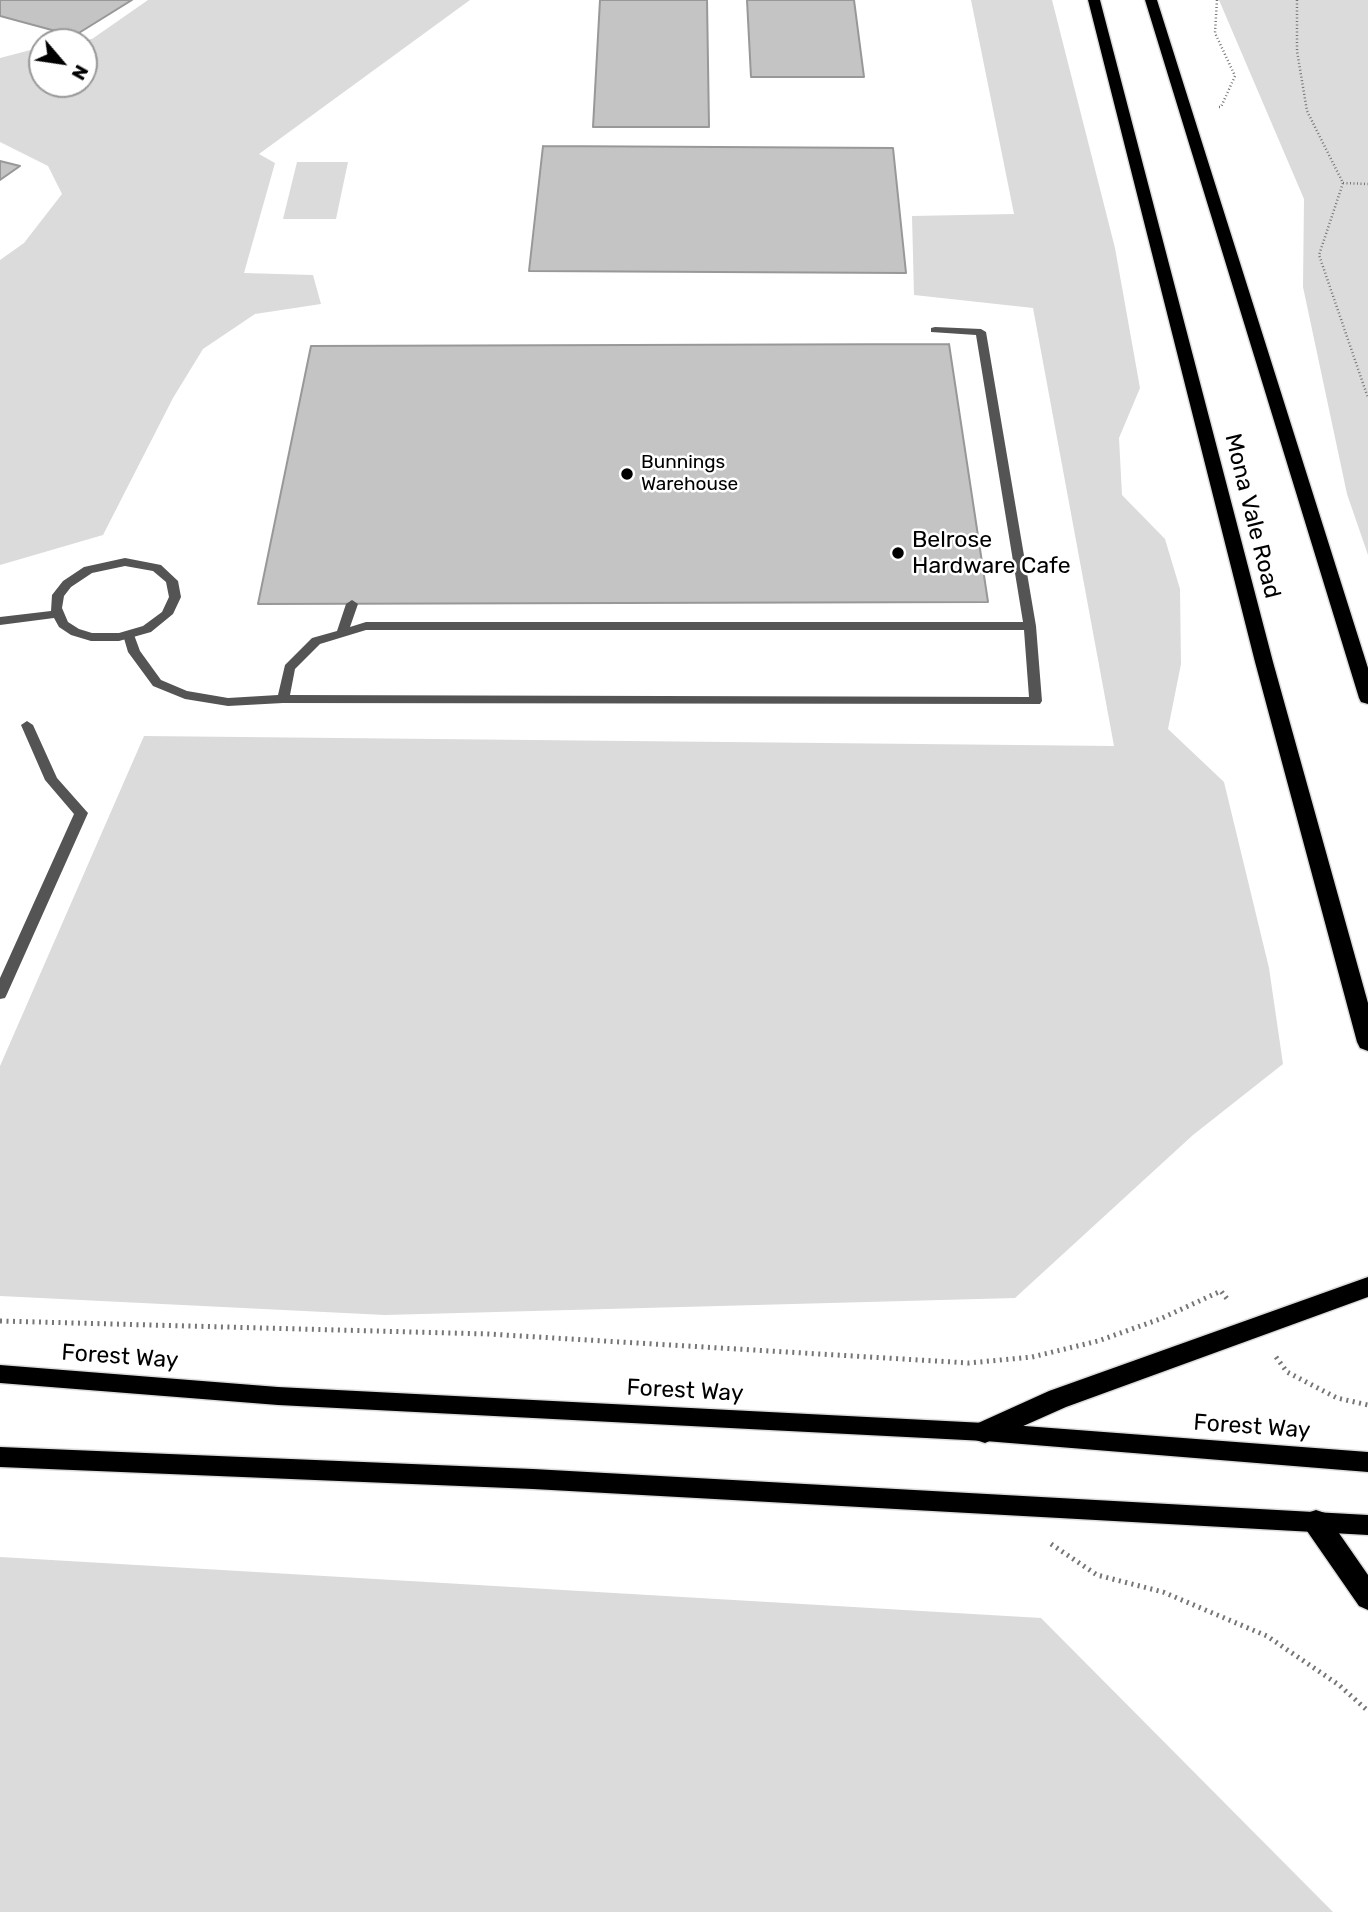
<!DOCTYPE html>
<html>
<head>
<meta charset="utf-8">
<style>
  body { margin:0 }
  #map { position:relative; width:1368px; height:1912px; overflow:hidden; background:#fff; font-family:Rubik,sans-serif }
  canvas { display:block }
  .north { position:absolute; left:28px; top:28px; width:70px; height:70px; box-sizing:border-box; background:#fff; border:2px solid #999; border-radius:50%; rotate:119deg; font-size:19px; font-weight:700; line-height:28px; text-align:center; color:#000 }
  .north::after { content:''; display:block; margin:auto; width:24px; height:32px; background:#000; clip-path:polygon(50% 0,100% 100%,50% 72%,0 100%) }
</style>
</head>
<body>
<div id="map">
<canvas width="1368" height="1912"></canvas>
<div class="north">N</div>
</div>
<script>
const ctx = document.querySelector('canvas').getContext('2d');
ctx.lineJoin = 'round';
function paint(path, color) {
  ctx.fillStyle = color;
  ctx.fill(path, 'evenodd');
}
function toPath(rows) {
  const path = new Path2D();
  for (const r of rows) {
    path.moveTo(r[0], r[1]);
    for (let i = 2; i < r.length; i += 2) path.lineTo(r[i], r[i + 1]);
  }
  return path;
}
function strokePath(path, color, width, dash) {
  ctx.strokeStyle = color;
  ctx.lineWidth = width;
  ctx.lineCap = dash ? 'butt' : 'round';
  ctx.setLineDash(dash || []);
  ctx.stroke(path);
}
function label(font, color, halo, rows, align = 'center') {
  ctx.font = font + ' Rubik,sans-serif';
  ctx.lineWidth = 5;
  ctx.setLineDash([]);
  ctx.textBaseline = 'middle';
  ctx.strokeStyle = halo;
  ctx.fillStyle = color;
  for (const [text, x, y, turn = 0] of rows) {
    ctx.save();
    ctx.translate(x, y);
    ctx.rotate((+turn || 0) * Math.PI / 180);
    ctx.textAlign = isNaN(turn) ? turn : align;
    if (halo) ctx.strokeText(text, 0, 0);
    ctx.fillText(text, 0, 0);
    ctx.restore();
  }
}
paint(toPath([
  [148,0,470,0,259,154,275,163,244,273,313,275,321,304,255,314,203,349,173,398,103,535,0,565,0,260,24,243,62,194,48,166,0,142,0,58,42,47,42,84,84,84,84,42,69,42,92,39],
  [971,0,1052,0,1115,248,1140,388,1119,438,1122,495,1165,539,1180,589,1181,664,1168,729,1224,782,1269,968,1283,1064,1193,1135,1015,1298,385,1315,0,1296,0,1066,144,736,1114,746,1033,308,914,295,912,216,1014,214],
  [1219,0,1368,0,1368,555,1347,494,1303,287,1304,199],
  [297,162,348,162,336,219,283,219],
  [0,1557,1041,1618,1333,1912,0,1912]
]), '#dbdbdb');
const building = toPath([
  [0,0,132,0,74,36,0,16,0,0],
  [600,0,707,0,709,127,593,127,600,0],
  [747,0,854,0,864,77,751,77,747,0],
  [543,146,893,148,906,273,529,271,543,146],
  [0,161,20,166,0,180,0,161],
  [949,344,988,602,258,604,311,346,949,344]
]);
paint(building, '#c4c4c4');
strokePath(building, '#989898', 2);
const primary = toPath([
  [0,1365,278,1387,985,1423,1368,1452,1368,1472,985,1441,278,1405,0,1383,0,1365],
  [0,1447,533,1469,1368,1515,1368,1535,533,1489,0,1467,0,1447]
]);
const highway = toPath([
  [1088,0,1100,0,1273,662,1368,1003,1368,1051,1360,1048,1357,1042,1255,662,1088,0],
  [1145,0,1157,0,1368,668,1368,704,1361,702,1359,698,1145,0],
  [1368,1277,1368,1297,1066,1407,985,1443,976,1440,972,1432,976,1424,1049,1391,1368,1277],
  [1316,1510,1325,1513,1368,1575,1368,1610,1359,1606,1307,1531,1303,1522,1307,1513,1316,1510]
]);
strokePath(primary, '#dbdbdb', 3);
strokePath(highway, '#dbdbdb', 3);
strokePath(toPath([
  [1217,0,1215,33,1235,76,1221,107,1217,107],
  [1297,0,1297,51,1307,111,1343,183,1319,255,1368,398],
  [1343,183,1368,184]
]), '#767676', 2.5, [1, 2.5]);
strokePath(toPath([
  [0,1321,488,1334,969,1363,1032,1357,1098,1341,1160,1319,1221,1291,1228,1300],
  [1276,1357,1287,1372,1337,1398,1368,1405],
  [1051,1544,1097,1575,1163,1592,1267,1636,1339,1685,1368,1711]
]), '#767676', 5, [2, 4.5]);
paint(toPath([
  [935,327,981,329,986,332,1036,626,1042,701,1040,704,283,703,228,706,185,699,153,686,128,652,123,635,129,631,133,632,140,651,161,680,187,691,228,698,278,695,285,665,312,638,337,631,346,604,352,600,358,604,350,627,366,622,1023,622,976,335,931,332,931,328,935,327],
  [366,630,1024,630,1029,697,290,695,295,669,320,644,366,630],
  [27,721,33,725,57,778,88,813,7,994,5,998,0,999,0,978,74,814,45,780,21,725,27,721]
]), '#545454');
paint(toPath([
  [125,558,161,565,178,581,181,597,173,614,151,632,119,641,91,641,71,635,59,627,54,618,0,625,0,617,51,611,52,595,63,581,84,567,125,558],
  [125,566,153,571,166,582,169,597,162,612,143,626,119,633,92,633,79,629,68,622,62,608,64,596,71,587,92,573,125,566]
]), '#545454');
paint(primary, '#000');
paint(highway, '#000');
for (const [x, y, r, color] of [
  [627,474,7,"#000"],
  [898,553,7,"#000"]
]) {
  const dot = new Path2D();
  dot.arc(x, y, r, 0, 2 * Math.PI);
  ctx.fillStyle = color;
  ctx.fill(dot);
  strokePath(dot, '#fff', 2.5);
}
label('19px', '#000', '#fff', [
  ["Bunnings",641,463],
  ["Warehouse",641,485]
], 'left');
label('23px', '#000', '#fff', [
  ["Mona Vale Road",1252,516,76],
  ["Forest Way",120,1357,4],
  ["Forest Way",685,1391,3],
  ["Forest Way",1252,1427,4]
]);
label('23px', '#000', '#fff', [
  ["Belrose",912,540],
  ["Hardware Cafe",912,566]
], 'left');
</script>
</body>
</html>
